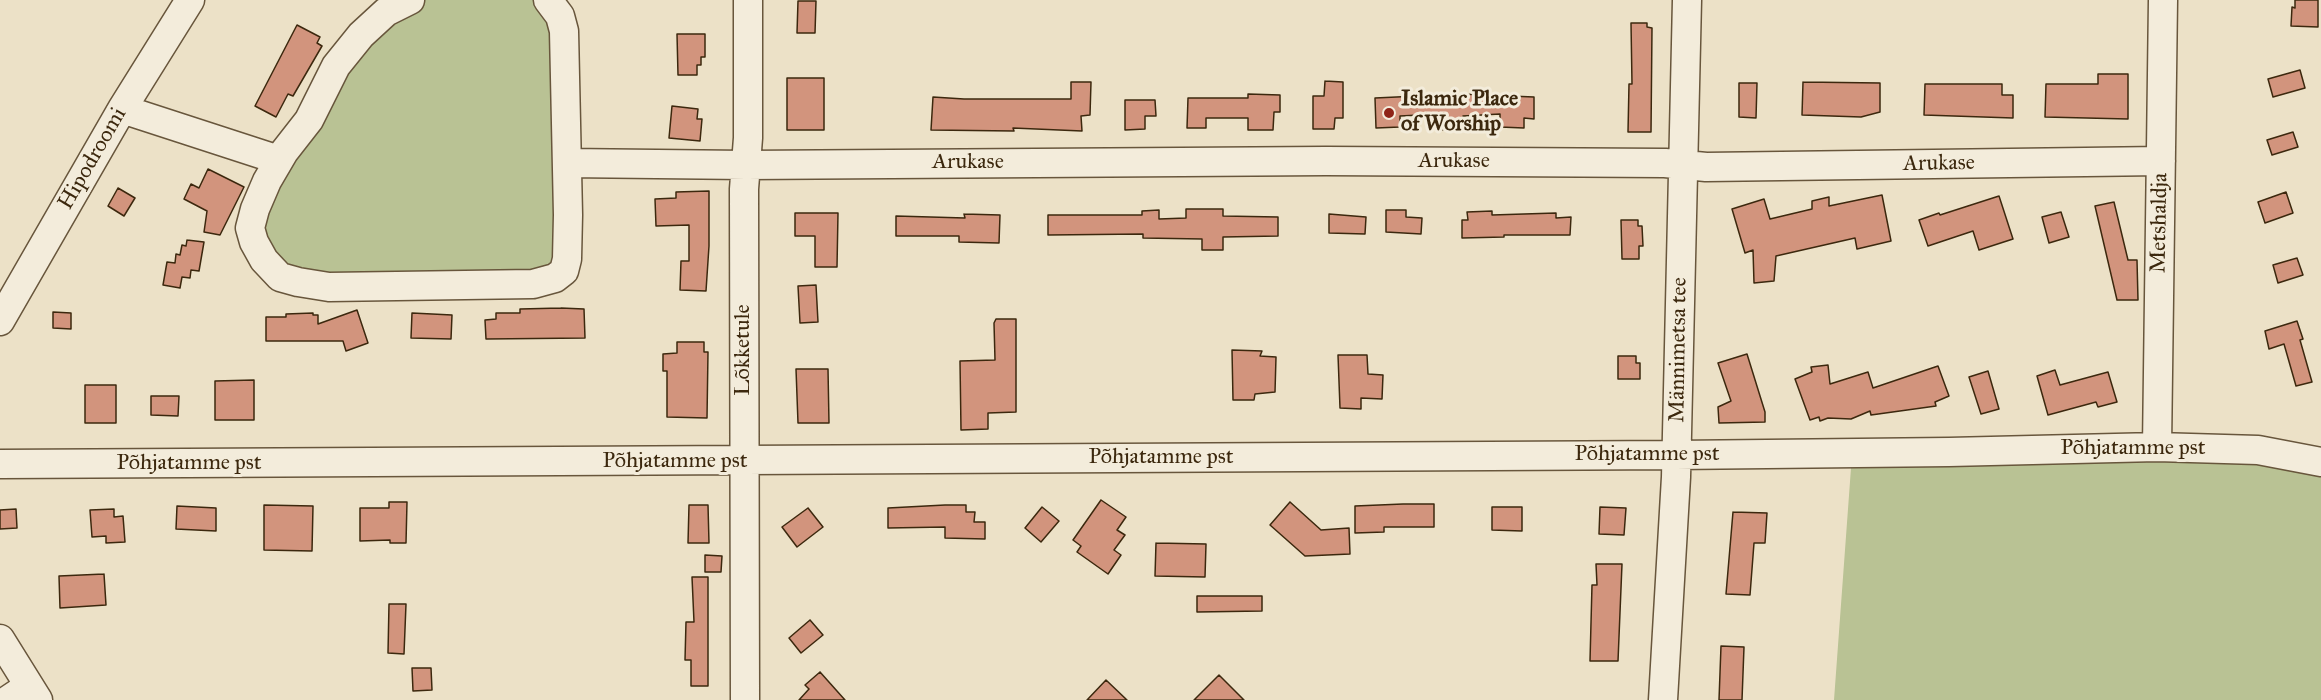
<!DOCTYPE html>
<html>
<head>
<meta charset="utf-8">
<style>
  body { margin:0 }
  canvas { display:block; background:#ece1c7 }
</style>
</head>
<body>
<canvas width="2321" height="700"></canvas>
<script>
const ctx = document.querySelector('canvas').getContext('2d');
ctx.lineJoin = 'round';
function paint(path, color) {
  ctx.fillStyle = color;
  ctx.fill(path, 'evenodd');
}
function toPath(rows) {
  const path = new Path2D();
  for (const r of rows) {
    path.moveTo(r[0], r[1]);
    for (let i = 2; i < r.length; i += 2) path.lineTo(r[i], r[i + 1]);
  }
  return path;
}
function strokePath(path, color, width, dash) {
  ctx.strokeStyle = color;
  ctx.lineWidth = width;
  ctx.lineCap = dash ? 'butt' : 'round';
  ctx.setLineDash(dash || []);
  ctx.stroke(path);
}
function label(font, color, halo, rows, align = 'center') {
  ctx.font = font + ' "IM FELL Great Primer",serif';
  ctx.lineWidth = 6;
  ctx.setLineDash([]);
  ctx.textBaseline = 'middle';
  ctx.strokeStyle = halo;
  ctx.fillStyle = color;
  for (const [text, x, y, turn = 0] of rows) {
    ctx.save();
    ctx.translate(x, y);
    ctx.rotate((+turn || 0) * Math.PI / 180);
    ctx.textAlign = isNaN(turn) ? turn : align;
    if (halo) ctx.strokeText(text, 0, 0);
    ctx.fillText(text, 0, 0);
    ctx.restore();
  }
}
paint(toPath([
  [423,0,539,0,550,7,562,163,552,273,313,281,278,264,258,228,276,179,377,23],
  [2192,459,2258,464,2321,476,2321,700,1834,700,1851,468]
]), '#b9c294');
const building = toPath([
  [2295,0,2318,0,2318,27,2291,26,2292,7,2295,8,2295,0],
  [798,1,816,1,815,33,797,33,798,1],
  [1631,23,1647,23,1647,27,1652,28,1651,132,1628,132,1629,84,1632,84,1631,23],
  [297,25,320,37,317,43,322,46,293,96,288,94,276,117,255,106,297,25],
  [677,34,705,34,705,57,701,57,701,65,697,65,697,75,678,75,677,34],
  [2300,70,2305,88,2273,97,2268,79,2300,70],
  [2098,74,2128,74,2128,119,2045,117,2046,84,2098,84,2098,74],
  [787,78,824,78,824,130,787,130,787,78],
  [1325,81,1343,82,1343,118,1335,118,1334,129,1313,129,1313,96,1324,96,1325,81],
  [1071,82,1091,82,1090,115,1081,116,1082,131,1013,128,1014,131,931,130,933,97,964,99,1071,99,1071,82],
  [1803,82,1880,83,1880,112,1861,117,1802,115,1803,82],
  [1739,83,1757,83,1756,118,1739,117,1739,83],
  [1925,84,2002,84,2002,95,2013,95,2013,118,1924,115,1925,84],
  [1248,94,1280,95,1280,112,1274,112,1273,130,1248,130,1248,118,1206,118,1206,128,1187,128,1188,98,1248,98,1248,94],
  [1461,94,1534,97,1534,119,1524,118,1524,128,1500,127,1500,114,1463,116,1463,129,1439,130,1439,114,1400,116,1400,127,1376,128,1375,98,1461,94],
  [1125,100,1155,100,1156,116,1145,116,1145,129,1125,130,1125,100],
  [672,106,698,109,697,119,702,119,700,141,669,138,672,106],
  [2293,132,2298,147,2272,155,2267,140,2293,132],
  [208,169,244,187,220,235,204,232,207,211,184,199,191,184,199,188,208,169],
  [118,188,135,198,124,216,108,206,118,188],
  [709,191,709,246,706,291,680,290,681,261,689,261,689,225,656,226,655,199,676,198,676,192,709,191],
  [2286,192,2293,213,2265,223,2258,202,2286,192],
  [1882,195,1891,241,1857,249,1855,238,1776,256,1774,281,1754,283,1753,250,1745,253,1732,209,1764,199,1770,219,1812,209,1812,201,1829,197,1829,206,1882,195],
  [1999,196,2013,239,1979,250,1973,231,1928,246,1919,220,1939,213,1940,215,1999,196],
  [2114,202,2128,260,2137,260,2138,300,2117,300,2095,206,2114,202],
  [1186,209,1223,209,1223,216,1278,217,1278,236,1223,237,1223,250,1202,250,1202,239,1143,238,1143,234,1048,235,1048,215,1142,215,1142,211,1159,210,1159,219,1186,218,1186,209],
  [1386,210,1406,210,1406,217,1422,218,1421,234,1386,232,1386,210],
  [1492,211,1492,215,1556,213,1556,218,1571,217,1570,235,1504,235,1504,237,1462,238,1462,220,1468,220,1467,212,1492,211],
  [2061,212,2069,237,2049,243,2042,217,2061,212],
  [795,213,838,213,837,267,815,267,815,236,795,236,795,213],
  [964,214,1000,215,999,243,959,242,959,236,896,236,896,216,965,218,964,214],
  [1329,214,1366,217,1365,234,1329,233,1329,214],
  [1621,220,1638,220,1638,226,1642,226,1643,246,1639,246,1639,259,1622,259,1621,220],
  [187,240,204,242,199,271,191,270,190,278,182,277,180,288,163,285,167,262,175,263,176,254,180,255,182,245,186,246,187,240],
  [2297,258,2303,275,2278,283,2273,265,2297,258],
  [816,285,818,322,800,323,798,286,816,285],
  [561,308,584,309,585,338,486,339,485,320,496,319,496,313,520,313,520,309,561,308],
  [357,310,368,343,346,351,343,341,266,341,266,317,286,317,286,314,313,313,313,315,318,315,318,324,357,310],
  [53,312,71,313,71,329,53,328,53,312],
  [412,313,452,315,451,339,411,338,412,313],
  [996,319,1016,319,1016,412,988,413,988,429,961,430,960,361,995,360,994,323,996,319],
  [2297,321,2303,339,2300,340,2312,382,2296,386,2284,344,2269,349,2265,331,2297,321],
  [677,342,704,342,704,352,708,352,707,418,667,417,667,371,663,371,663,354,677,353,677,342],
  [1232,350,1262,351,1260,356,1276,357,1275,392,1255,394,1254,400,1233,400,1232,350],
  [1747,354,1765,412,1765,422,1719,423,1718,407,1731,401,1718,363,1747,354],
  [1338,355,1367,355,1368,374,1383,375,1382,399,1361,398,1361,409,1340,408,1338,355],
  [1618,356,1636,356,1636,363,1640,363,1640,379,1618,379,1618,356],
  [1828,365,1830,384,1868,372,1873,388,1938,366,1949,396,1935,402,1936,406,1871,415,1870,411,1851,419,1828,418,1820,421,1819,417,1810,420,1795,379,1812,372,1811,367,1828,365],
  [796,369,828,369,829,423,798,423,796,369],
  [2055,370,2060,385,2108,372,2117,402,2098,407,2096,402,2048,415,2037,376,2055,370],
  [1988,371,1999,409,1981,414,1969,377,1988,371],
  [254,380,254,420,215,420,215,381,254,380],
  [85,385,116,385,116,423,85,423,85,385],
  [151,396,179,396,178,416,151,415,151,396],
  [1101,500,1126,517,1117,530,1125,535,1114,550,1121,555,1108,574,1077,552,1081,546,1073,540,1101,500],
  [389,502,407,502,406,543,390,543,390,540,360,541,360,508,389,508,389,502],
  [1290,502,1321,530,1349,528,1350,554,1305,556,1270,525,1290,502],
  [1403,504,1434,504,1434,527,1384,527,1384,532,1355,533,1355,506,1403,504],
  [264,505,313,506,312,551,264,550,264,505],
  [689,505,708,505,709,543,688,543,689,505],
  [945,505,966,505,966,512,975,512,974,522,985,522,985,539,945,538,945,527,888,528,888,508,945,505],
  [177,506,216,508,216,531,176,529,177,506],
  [1042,507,1059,521,1041,542,1025,528,1042,507],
  [1492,507,1522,507,1522,531,1492,530,1492,507],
  [1600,507,1626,508,1624,535,1599,534,1600,507],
  [808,508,823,527,797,547,782,527,808,508],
  [16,509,17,528,0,529,0,510,16,509],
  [114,509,114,517,123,516,125,542,106,543,106,536,92,537,90,510,114,509],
  [1733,512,1767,513,1765,543,1754,543,1750,595,1726,594,1733,512],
  [1156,543,1206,544,1205,577,1155,576,1156,543],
  [705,555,722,556,721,572,705,572,705,555],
  [1596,564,1622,564,1618,661,1590,661,1592,585,1597,585,1596,564],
  [104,574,106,605,60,608,59,576,104,574],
  [692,577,708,577,708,686,691,686,691,660,685,660,686,622,694,622,692,577],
  [1197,596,1262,596,1262,611,1197,612,1197,596],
  [389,604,406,604,404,654,388,653,389,604],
  [810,620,823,635,801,653,789,638,810,620],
  [1721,646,1744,647,1742,700,1719,700,1721,646],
  [412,668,431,668,432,690,413,691,412,668],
  [820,672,845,700,799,700,809,689,805,685,820,672],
  [1219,675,1244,700,1194,700,1219,675],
  [1106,680,1127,700,1087,700,1106,680]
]);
paint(building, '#d2947d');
strokePath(building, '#3c280e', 1.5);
const minor = toPath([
  [410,0,386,12,361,35,336,66,309,120,284,152,267,181,255,209,250,228,254,242,264,260,280,277,298,282,329,287,533,284,555,278,564,271,567,259,568,215,564,31,560,16,548,0],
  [122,109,279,160],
  [567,163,746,165,1326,161,1665,163,1706,167,2161,161],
  [0,321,122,109,190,0],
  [2157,447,2163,0],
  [0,464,1676,455,1949,452,2157,447,2258,450,2321,462],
  [0,639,38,700],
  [8,700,29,686],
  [745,700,744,189,748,138,748,0],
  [1663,700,1676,477,1687,0]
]);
strokePath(minor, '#68563c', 31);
strokePath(minor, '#f3ecdb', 28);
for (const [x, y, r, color] of [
  [1389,113,6,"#8f2418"]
]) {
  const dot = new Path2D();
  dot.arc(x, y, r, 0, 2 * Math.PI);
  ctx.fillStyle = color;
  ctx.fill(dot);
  strokePath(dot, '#f3ecdb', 2);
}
label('bold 22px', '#3c280e', '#f3ecdb', [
  ["Islamic Place",1401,100],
  ["of Worship",1401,125]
], 'left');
label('22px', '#3c280e', '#f3ecdb', [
  ["Hipodroomi",93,159,-60],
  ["Arukase",1454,162],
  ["Arukase",968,163],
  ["Arukase",1939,164,-1],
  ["Metshaldja",2160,223,-89],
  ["Lõkketule",744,350,-90],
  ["Männimetsa tee",1679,350,-89],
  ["Põhjatamme pst",2133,449],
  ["Põhjatamme pst",1647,455],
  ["Põhjatamme pst",1161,458],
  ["Põhjatamme pst",675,462],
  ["Põhjatamme pst",189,464]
]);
</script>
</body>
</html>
